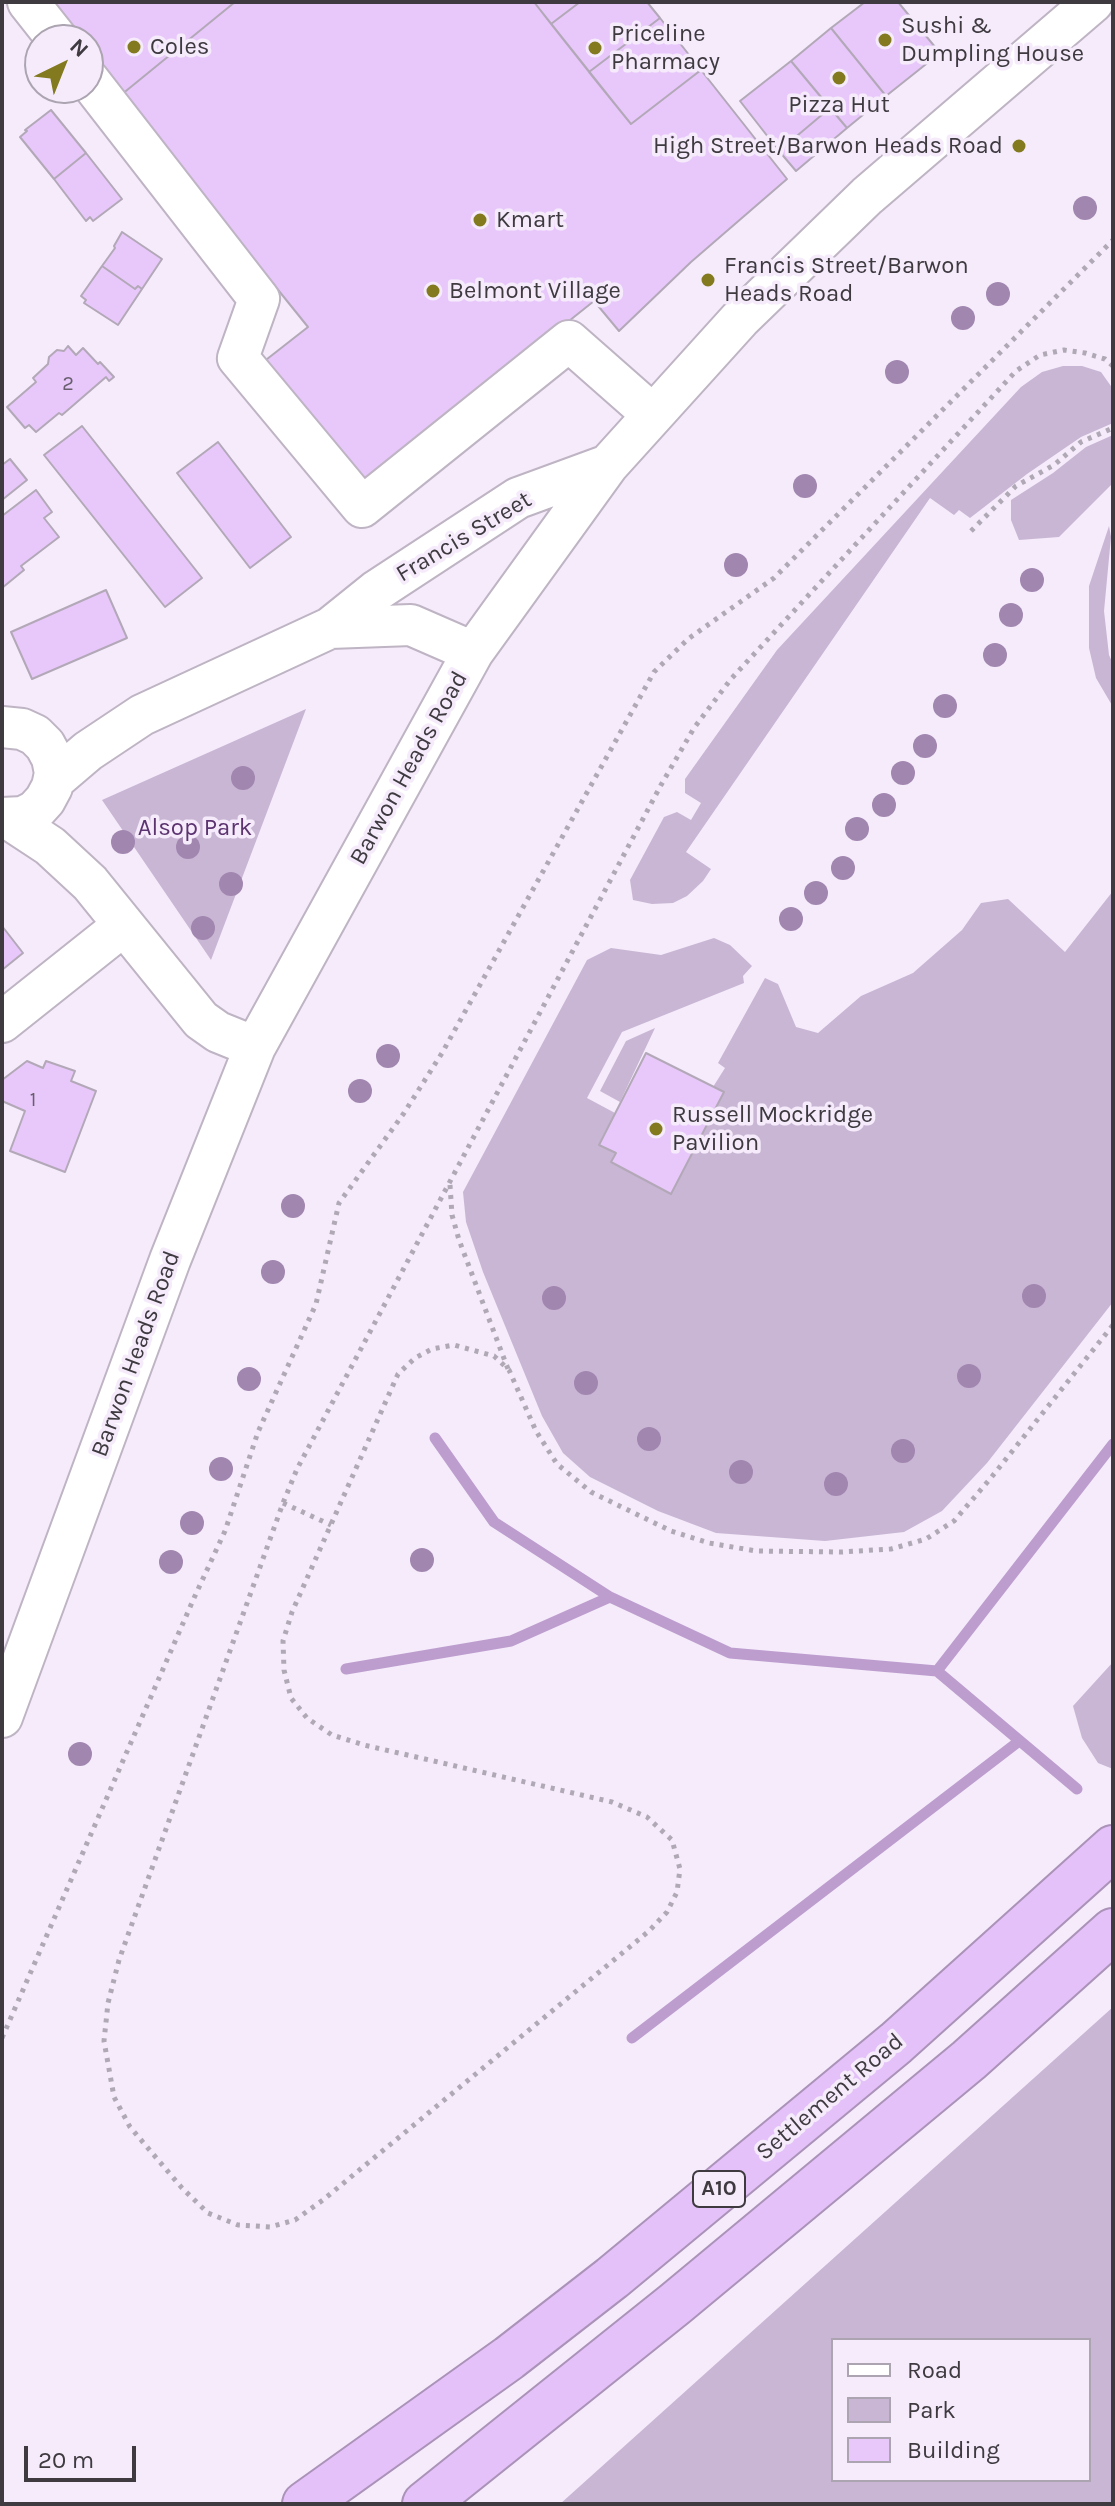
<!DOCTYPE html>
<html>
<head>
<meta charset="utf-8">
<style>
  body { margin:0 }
  #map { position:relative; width:1115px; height:2506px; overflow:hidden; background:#f5ebfb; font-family:Karla,sans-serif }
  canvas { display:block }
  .frame { position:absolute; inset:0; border:4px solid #3e3a40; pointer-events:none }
  .legend { position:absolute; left:831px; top:2338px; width:260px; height:144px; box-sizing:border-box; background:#f5ebfb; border:2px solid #aca4b0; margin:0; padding:10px 14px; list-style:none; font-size:24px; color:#3e3a40 }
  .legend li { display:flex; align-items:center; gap:16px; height:40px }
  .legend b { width:40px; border:2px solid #aca4b0 }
  .north { position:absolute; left:24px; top:24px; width:80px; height:80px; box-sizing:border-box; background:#f5ebfb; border:2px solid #aca4b0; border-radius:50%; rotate:43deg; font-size:22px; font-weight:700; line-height:32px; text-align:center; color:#3e3a40 }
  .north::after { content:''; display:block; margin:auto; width:28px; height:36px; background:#837a1f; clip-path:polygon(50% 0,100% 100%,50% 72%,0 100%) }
  .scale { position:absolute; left:24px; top:2446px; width:112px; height:36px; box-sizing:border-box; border:4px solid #3e3a40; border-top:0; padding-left:10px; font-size:24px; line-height:28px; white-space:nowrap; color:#3e3a40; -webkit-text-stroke:6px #f5ebfb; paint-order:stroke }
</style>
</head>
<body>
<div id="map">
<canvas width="1115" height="2506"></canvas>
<div class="frame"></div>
<ul class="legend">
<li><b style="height:10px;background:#fff"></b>Road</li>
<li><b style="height:22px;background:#c9b6d4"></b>Park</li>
<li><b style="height:22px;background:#e8c8fa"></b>Building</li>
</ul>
<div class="north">N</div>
<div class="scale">20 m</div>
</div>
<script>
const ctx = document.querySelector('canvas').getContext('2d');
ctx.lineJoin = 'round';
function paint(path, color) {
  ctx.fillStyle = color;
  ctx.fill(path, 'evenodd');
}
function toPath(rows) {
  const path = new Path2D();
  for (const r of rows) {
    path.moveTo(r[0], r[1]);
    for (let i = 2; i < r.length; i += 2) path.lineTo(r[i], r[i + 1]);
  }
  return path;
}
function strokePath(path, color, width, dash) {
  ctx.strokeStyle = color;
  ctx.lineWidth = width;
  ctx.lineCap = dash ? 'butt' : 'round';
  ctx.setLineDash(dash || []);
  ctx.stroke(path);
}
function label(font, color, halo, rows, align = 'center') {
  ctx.font = font + ' Karla,sans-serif';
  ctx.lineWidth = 7;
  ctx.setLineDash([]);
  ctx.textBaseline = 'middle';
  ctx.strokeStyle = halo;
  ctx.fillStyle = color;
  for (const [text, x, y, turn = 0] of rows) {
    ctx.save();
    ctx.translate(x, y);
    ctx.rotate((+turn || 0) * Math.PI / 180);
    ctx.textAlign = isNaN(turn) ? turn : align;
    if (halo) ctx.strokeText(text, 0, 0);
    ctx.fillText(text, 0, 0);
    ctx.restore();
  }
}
paint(toPath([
  [1063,366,1082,366,1101,372,1113,389,1113,423,1081,437,1027,474,970,518,959,510,954,515,930,498,686,852,711,869,703,881,687,896,673,903,652,904,633,900,630,880,664,817,677,812,691,820,701,803,685,793,685,779,777,650,1021,387,1042,372],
  [1113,435,1113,483,1059,537,1019,540,1011,520,1011,500,1053,473,1086,447],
  [1109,526,1111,537,1104,611,1109,655,1113,664,1113,707,1096,678,1089,648,1089,586],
  [306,709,211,960,102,800],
  [1113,891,1113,1302,987,1463,942,1511,904,1532,825,1541,716,1533,658,1511,590,1477,563,1453,542,1416,483,1272,466,1222,463,1192,587,960,611,948,661,955,714,938,730,945,752,966,743,976,744,983,622,1032,587,1098,615,1113,599,1144,616,1153,612,1162,713,1087,725,1068,718,1063,765,978,778,984,796,1027,818,1033,861,996,913,973,962,930,981,903,1008,899,1065,952],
  [655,1028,620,1102,600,1091,626,1041],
  [1113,1662,1113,1769,1098,1763,1082,1738,1073,1706],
  [1113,2007,1113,2504,560,2504],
  [1089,2340,1089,2480,833,2480,833,2340]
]), '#c9b6d4');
strokePath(toPath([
  [435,1438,494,1522,610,1597,730,1653,937,1671],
  [346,1669,511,1641,610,1597],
  [1077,1789,937,1671,1113,1444],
  [632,2038,1018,1742]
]), '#bd9dce', 11);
const building = toPath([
  [46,2,235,2,121,95,88,54,88,40,77,40,46,2],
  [235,2,534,2,631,124,701,70,787,179,691,262,619,331,594,301,361,487,262,363,308,327,121,95,235,2],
  [534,2,580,2,551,24,534,2],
  [580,2,647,2,660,18,589,72,551,24,580,2],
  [865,2,898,2,940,53,886,96,831,28,865,2],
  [660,18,701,70,631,124,589,72,660,18],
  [831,28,886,96,847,128,791,61,831,28],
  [791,61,830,108,779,151,740,101,791,61],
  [830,108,847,128,796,171,779,151,830,108],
  [51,110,86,153,54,179,20,137,27,131,25,130,51,110],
  [86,153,122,199,93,221,90,217,86,221,54,179,86,153],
  [122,232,162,259,142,289,138,286,135,289,102,266,115,248,114,246,122,232],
  [102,266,135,289,138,286,142,289,118,325,84,303,86,300,81,296,102,266],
  [68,346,76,355,83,348,98,364,100,362,114,377,109,381,106,377,62,415,59,413,36,432,29,425,25,428,7,407,36,382,33,378,48,364,49,357,57,350,64,351,68,346],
  [82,426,202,578,165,607,44,455,82,426],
  [218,442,291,537,250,568,177,473,218,442],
  [10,459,27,480,2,500,2,465,10,459],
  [36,490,52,512,44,518,59,537,21,566,24,570,2,588,2,516,36,490],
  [106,590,127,638,32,679,11,632,106,590],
  [2,926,23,953,2,970,2,926],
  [646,1053,724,1092,671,1194,611,1162,616,1153,599,1145,646,1053],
  [27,1061,43,1068,46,1061,75,1071,71,1081,96,1091,65,1172,10,1151,25,1111,2,1101,2,1080,27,1061]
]);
paint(building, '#e8c8fa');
strokePath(building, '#b2a8b7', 2);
const minor = toPath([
  [28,2,58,40],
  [88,79,259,299,238,358,362,507,569,341,653,415],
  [330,628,411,625,473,652],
  [2,727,22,729,35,735,45,745,52,758,55,773,52,787,45,800,35,811,23,817,2,818],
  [54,780,88,751,142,715,330,628,376,591,518,498,608,465],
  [9,819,50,846,90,883,201,1020,218,1032,255,1047],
  [2,1022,124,925],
  [2,1717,170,1260,255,1047,473,652,608,465,740,319,867,196,1093,2]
]);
const highway = toPath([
  [305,2504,509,2358,612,2278,896,2043,1113,1848],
  [425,2504,675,2304,969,2060,1113,1931]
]);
strokePath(minor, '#beb4c3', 44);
strokePath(highway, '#aa92b8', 48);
strokePath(toPath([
  [1113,366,1105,359,1085,353,1064,350,1040,355,1016,371,731,679,694,728,661,785,297,1469,283,1503,119,1960,108,2003,104,2041,114,2097,130,2127,182,2188,208,2213,238,2225,270,2227,295,2220,323,2200,649,1931,667,1912,677,1892,680,1869,672,1840,647,1817,612,1802,364,1745,332,1735,307,1718,291,1698,284,1670,283,1641,292,1612,398,1374,415,1358,432,1349,454,1345,494,1356,509,1370,536,1431,557,1464,591,1492,671,1531,709,1543,756,1551,841,1552,891,1549,926,1539,954,1521,990,1479,1113,1325],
  [971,531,1016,486,1054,465,1081,442,1113,428],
  [450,1185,452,1215,459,1240,508,1369],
  [283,1503,331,1525],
  [2,2038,194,1598,225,1531,258,1432,316,1304,339,1203,404,1113,442,1053,654,672,688,639,774,578,1113,240]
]), '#b0a9b5', 5, [4, 6]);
strokePath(minor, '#fff', 40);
strokePath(highway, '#e4c1f8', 44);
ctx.fillStyle = '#a186af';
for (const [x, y] of [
  [1085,208],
  [998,294],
  [963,318],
  [897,372],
  [805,486],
  [736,565],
  [1032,580],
  [1011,615],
  [995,655],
  [945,706],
  [925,746],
  [903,773],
  [243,778],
  [884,805],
  [857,829],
  [123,842],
  [188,847],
  [843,868],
  [231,884],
  [816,893],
  [791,919],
  [203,928],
  [388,1056],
  [360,1091],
  [293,1206],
  [273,1272],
  [1034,1296],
  [554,1298],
  [969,1376],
  [249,1379],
  [586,1383],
  [649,1439],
  [903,1451],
  [221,1469],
  [741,1472],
  [836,1484],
  [192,1523],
  [422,1560],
  [171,1562],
  [80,1754]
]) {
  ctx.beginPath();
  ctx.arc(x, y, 12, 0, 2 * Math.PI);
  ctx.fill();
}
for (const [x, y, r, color] of [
  [885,40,8,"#837a1f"],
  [134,47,8,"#837a1f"],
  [595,48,8,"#837a1f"],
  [839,78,8,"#837a1f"],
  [1019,146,8,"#837a1f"],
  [480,220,8,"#837a1f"],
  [708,280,8,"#837a1f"],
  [433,291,8,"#837a1f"],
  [656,1129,8,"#837a1f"]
]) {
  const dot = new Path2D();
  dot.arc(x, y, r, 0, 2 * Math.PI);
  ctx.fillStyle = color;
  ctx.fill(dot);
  strokePath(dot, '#f5ebfb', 3);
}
label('20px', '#685e6e', null, [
  ["2",68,384],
  ["1",33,1100]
]);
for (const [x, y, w] of [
  [719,2189,52]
]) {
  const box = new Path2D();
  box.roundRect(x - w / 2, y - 18, w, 36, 6);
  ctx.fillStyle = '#f5ebfb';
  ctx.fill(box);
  strokePath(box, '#3e3a40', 2);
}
label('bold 22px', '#3e3a40', null, [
  ["A10",719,2189]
]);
label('24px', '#3e3a40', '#f5ebfb', [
  ["Sushi &",901,26],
  ["Dumpling House",901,54],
  ["Priceline",611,34],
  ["Pharmacy",611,62],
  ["Coles",150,47],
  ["Pizza Hut",839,105,"center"],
  ["High Street/Barwon Heads Road",1003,146,"right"],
  ["Kmart",496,220],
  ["Francis Street/Barwon",724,266],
  ["Heads Road",724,294],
  ["Belmont Village",449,291],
  ["Russell Mockridge",672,1115],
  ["Pavilion",672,1143]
], 'left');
label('24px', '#3e3a40', '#f5ebfb', [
  ["Francis Street",464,537,-31],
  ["Barwon Heads Road",409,768,-61],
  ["Barwon Heads Road",136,1354,-70],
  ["Settlement Road",830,2097,-40]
]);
label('24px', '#5c3470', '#f5ebfb', [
  ["Alsop Park",195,828]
]);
</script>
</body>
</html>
